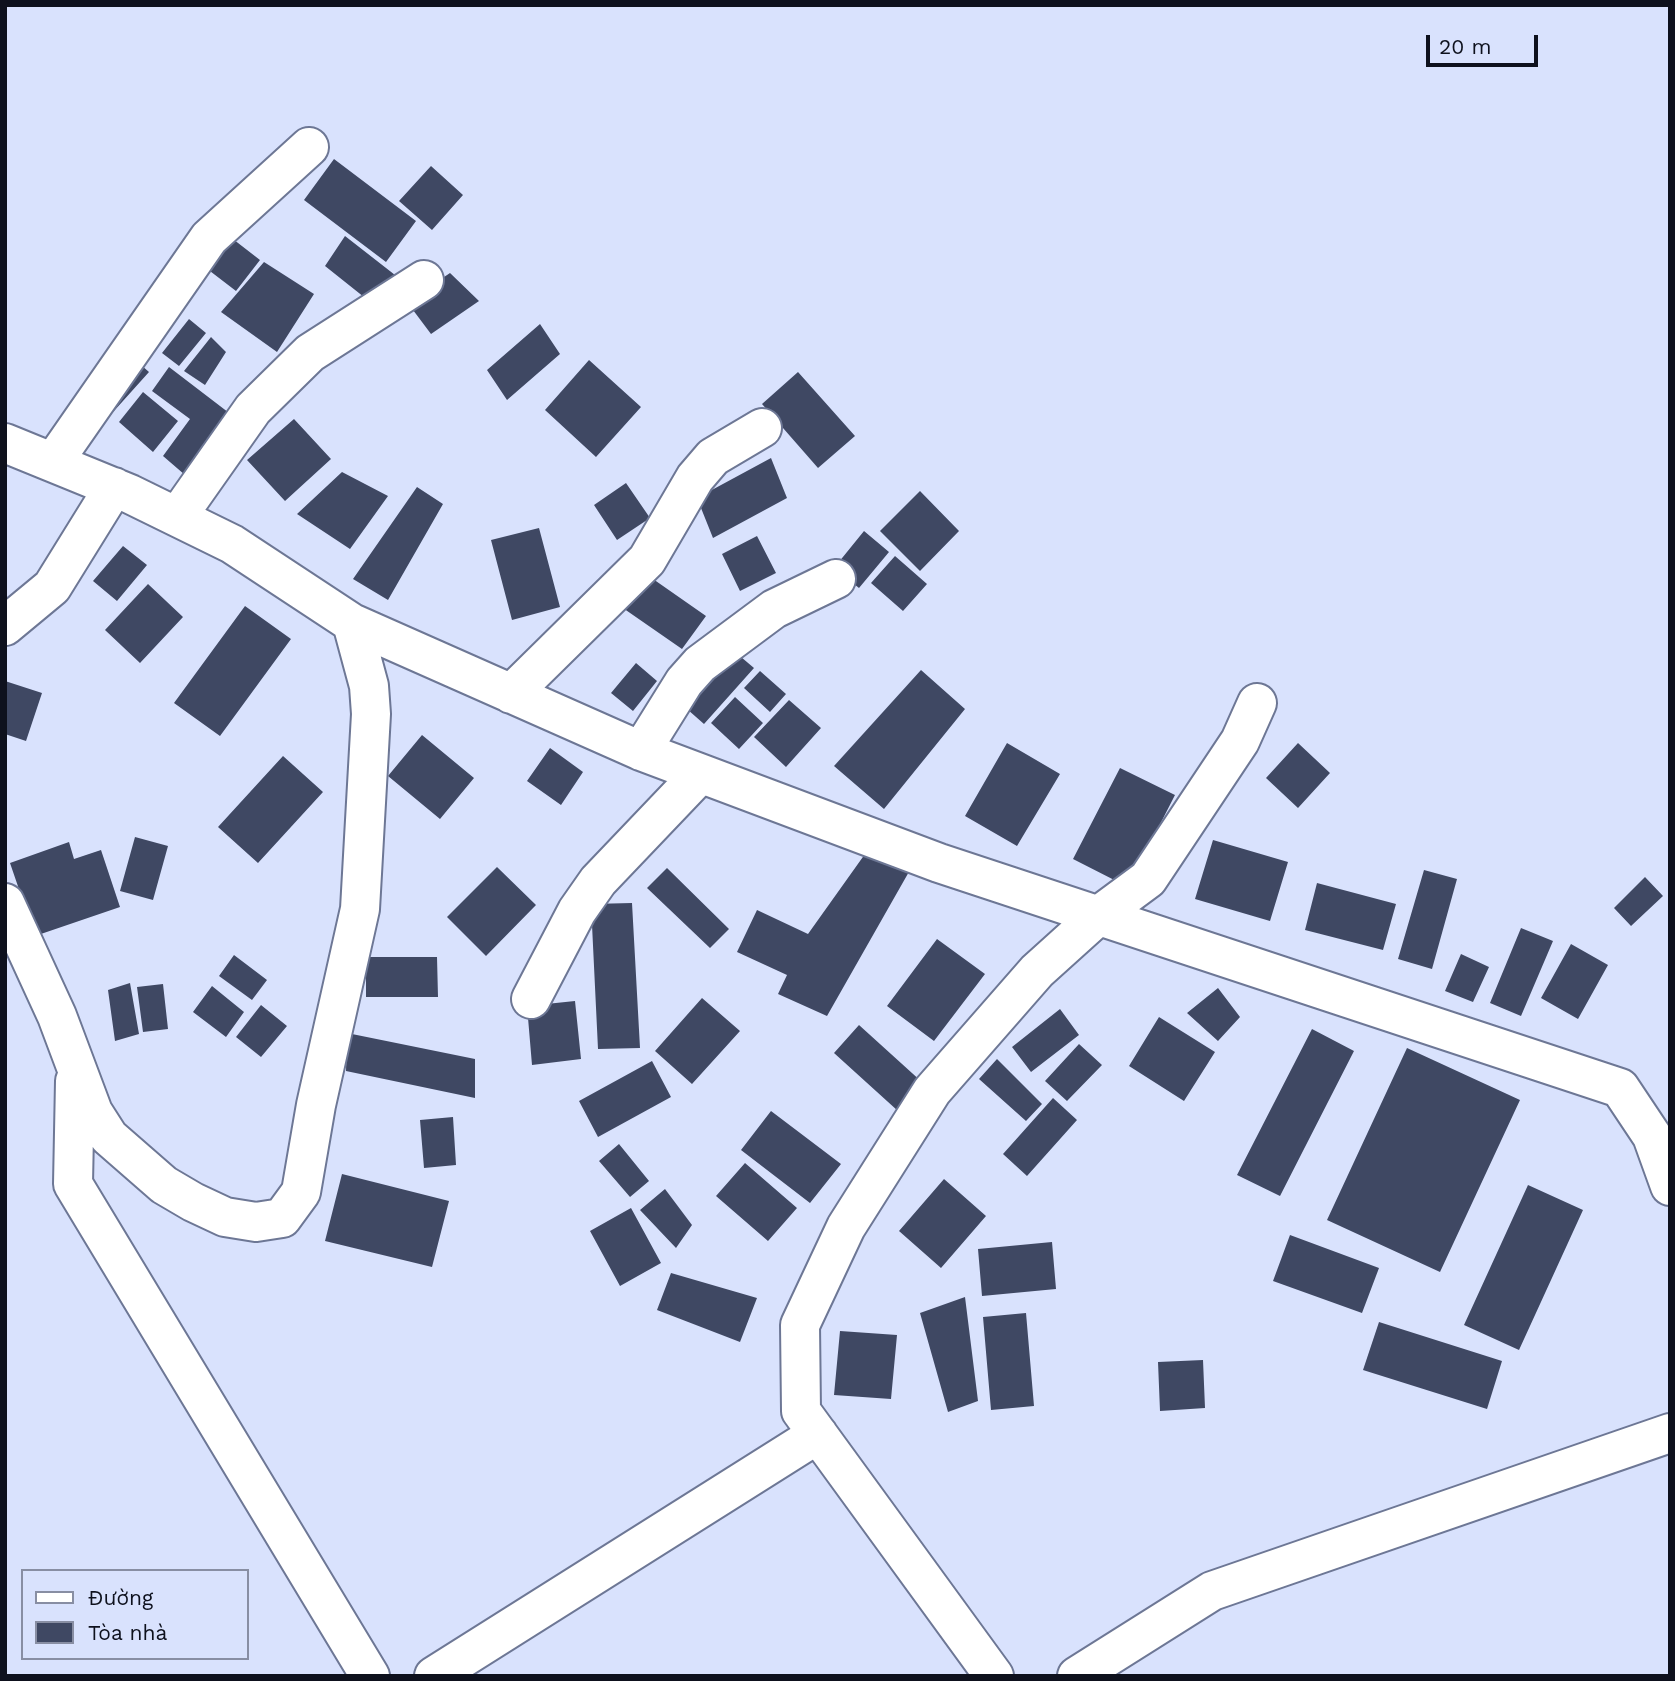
<!DOCTYPE html>
<html>
<head>
<meta charset="utf-8">
<style>
  body { margin:0 }
  #map { position:relative; width:1675px; height:1681px; overflow:hidden; background:#d9e2fd; font-family:"Work Sans",sans-serif }
  canvas { display:block }
  .frame { position:absolute; inset:0; border:7px solid #0e111d; pointer-events:none }
  .legend { position:absolute; left:21px; top:1569px; width:228px; height:91px; box-sizing:border-box; background:#d9e2fd; border:2px solid #888ea3; margin:0; padding:9px 12px; list-style:none; font-size:21px; color:#0e111d }
  .legend li { display:flex; align-items:center; gap:14px; height:35px }
  .legend b { width:35px; border:2px solid #888ea3 }
  .scale { position:absolute; left:1426px; top:35px; width:112px; height:32px; box-sizing:border-box; border:4px solid #0e111d; border-top:0; padding-left:9px; font-size:21px; line-height:24px; white-space:nowrap; color:#0e111d; -webkit-text-stroke:5px #d9e2fd; paint-order:stroke }
</style>
</head>
<body>
<div id="map">
<canvas width="1675" height="1681"></canvas>
<div class="frame"></div>
<ul class="legend">
<li><b style="height:9px;background:#fff"></b>Đường</li>
<li><b style="height:19px;background:#3f4863"></b>Tòa nhà</li>
</ul>
<div class="scale">20 m</div>
</div>
<script>
const ctx = document.querySelector('canvas').getContext('2d');
ctx.lineJoin = 'round';
function paint(path, color) {
  ctx.fillStyle = color;
  ctx.fill(path, 'evenodd');
}
function toPath(rows) {
  const path = new Path2D();
  for (const r of rows) {
    path.moveTo(r[0], r[1]);
    for (let i = 2; i < r.length; i += 2) path.lineTo(r[i], r[i + 1]);
  }
  return path;
}
function strokePath(path, color, width, dash) {
  ctx.strokeStyle = color;
  ctx.lineWidth = width;
  ctx.lineCap = dash ? 'butt' : 'round';
  ctx.setLineDash(dash || []);
  ctx.stroke(path);
}
paint(toPath([
  [334,159,416,221,386,262,304,200],
  [431,166,463,195,432,230,399,201],
  [229,236,260,260,236,291,206,268],
  [345,236,395,275,374,305,325,266],
  [264,262,314,294,277,352,221,312],
  [450,273,479,301,431,334,407,302],
  [189,319,206,333,179,366,162,353],
  [540,324,560,354,507,400,487,370],
  [211,337,226,352,205,385,184,371],
  [589,360,641,407,596,457,545,410],
  [141,365,149,372,105,421],
  [169,367,237,419,192,481,163,456,190,419,152,391],
  [798,372,855,436,818,468,762,404],
  [143,392,178,421,153,452,119,422],
  [294,419,331,459,285,501,247,460],
  [771,458,787,498,713,538,697,498],
  [342,472,388,496,350,549,297,514],
  [626,483,650,518,617,540,594,505],
  [417,487,443,504,388,600,353,579],
  [920,491,959,531,920,571,880,531],
  [539,528,560,607,512,620,491,540],
  [864,531,889,552,859,588,834,568],
  [757,536,776,573,740,591,722,554],
  [123,546,147,565,117,601,93,581],
  [895,556,927,584,903,611,871,583],
  [643,572,706,616,682,649,620,606],
  [148,584,183,617,140,663,105,630],
  [245,606,291,639,220,736,174,703],
  [728,646,754,668,704,724,679,702],
  [636,663,657,681,633,711,611,693],
  [921,670,965,709,884,809,834,766],
  [760,671,786,694,770,712,744,688],
  [5,681,42,693,26,741,5,734],
  [735,697,763,723,739,749,711,723],
  [789,700,821,728,786,767,754,737],
  [422,735,474,778,440,819,388,776],
  [1007,743,1060,774,1017,846,965,816],
  [1298,743,1330,773,1298,808,1266,778],
  [550,748,583,772,561,805,527,781],
  [283,756,323,792,258,863,218,827],
  [1120,768,1175,795,1128,887,1073,859],
  [135,837,168,846,153,900,120,891],
  [1213,840,1288,862,1270,921,1195,899],
  [69,842,74,859,101,850,120,907,35,936,10,863],
  [865,854,910,870,827,1016,778,994,787,975,737,952,757,910,808,934],
  [497,867,536,905,486,956,447,917],
  [667,868,729,929,710,948,647,888],
  [1424,870,1457,879,1432,969,1398,959],
  [1645,877,1663,896,1631,926,1614,908],
  [1317,883,1396,904,1383,950,1305,930],
  [632,903,640,1048,598,1049,591,904],
  [1521,928,1553,941,1521,1016,1490,1003],
  [937,939,985,974,934,1041,887,1006],
  [1571,944,1608,965,1578,1019,1541,998],
  [1461,954,1489,967,1473,1002,1445,991],
  [234,955,267,980,252,1000,219,976],
  [366,957,437,957,438,997,366,997],
  [130,983,139,1034,115,1041,108,990],
  [163,984,168,1029,143,1032,137,987],
  [212,986,244,1012,226,1037,193,1012],
  [1218,988,1240,1017,1218,1041,1187,1013],
  [702,998,740,1031,692,1084,655,1051],
  [575,1001,581,1059,532,1065,527,1006],
  [261,1005,287,1026,261,1057,236,1037],
  [1060,1009,1079,1035,1031,1072,1012,1047],
  [1159,1017,1215,1052,1184,1101,1129,1066],
  [859,1025,923,1083,898,1111,834,1053],
  [1312,1029,1354,1051,1280,1196,1237,1175],
  [347,1033,475,1059,475,1098,346,1071],
  [1079,1044,1102,1065,1067,1101,1045,1081],
  [1407,1048,1520,1100,1440,1272,1327,1220],
  [997,1059,1042,1104,1026,1121,979,1079],
  [652,1061,671,1097,598,1137,579,1101],
  [1053,1098,1077,1120,1027,1176,1003,1154],
  [771,1111,841,1164,810,1203,741,1150],
  [453,1117,456,1165,424,1168,420,1120],
  [619,1144,649,1181,630,1197,599,1161],
  [745,1163,797,1208,768,1241,716,1196],
  [342,1174,449,1201,432,1267,325,1241],
  [944,1179,986,1216,941,1268,899,1231],
  [1528,1185,1583,1210,1519,1350,1464,1325],
  [665,1189,692,1225,676,1248,640,1210],
  [631,1208,661,1263,620,1286,590,1231],
  [1290,1235,1379,1268,1362,1313,1273,1281],
  [1052,1242,1056,1289,982,1296,978,1249],
  [671,1273,757,1298,740,1342,657,1310],
  [965,1297,978,1401,948,1412,920,1313],
  [1026,1313,1034,1406,991,1410,983,1317],
  [1379,1322,1502,1361,1487,1409,1363,1370],
  [840,1331,897,1335,891,1399,834,1395],
  [1203,1360,1205,1408,1160,1411,1158,1362]
]), '#3f4863');
const street = toPath([
  [5,443,130,494,232,544,352,623,641,751,939,863,1620,1088,1652,1136,1670,1186],
  [54,461,209,238,309,147],
  [177,517,253,409,310,353,424,280],
  [5,626,52,587,114,487],
  [511,694,647,560,695,478,713,457,762,428],
  [641,751,684,682,700,664,774,609,836,579],
  [5,903,57,1016,93,1112,109,1137,164,1185,193,1202,225,1217,256,1222,282,1218,301,1192,316,1105,360,909,371,714,369,686,352,623],
  [531,999,577,911,598,881,700,774],
  [75,1081,73,1184,370,1676],
  [434,1676,818,1434],
  [994,1676,801,1411,800,1325,846,1227,932,1091,1037,971,1098,916,1148,879,1240,741,1257,703],
  [1077,1676,1212,1591,1670,1433]
]);
strokePath(street, '#6d7795', 42);
strokePath(street, '#fff', 38);
</script>
</body>
</html>
